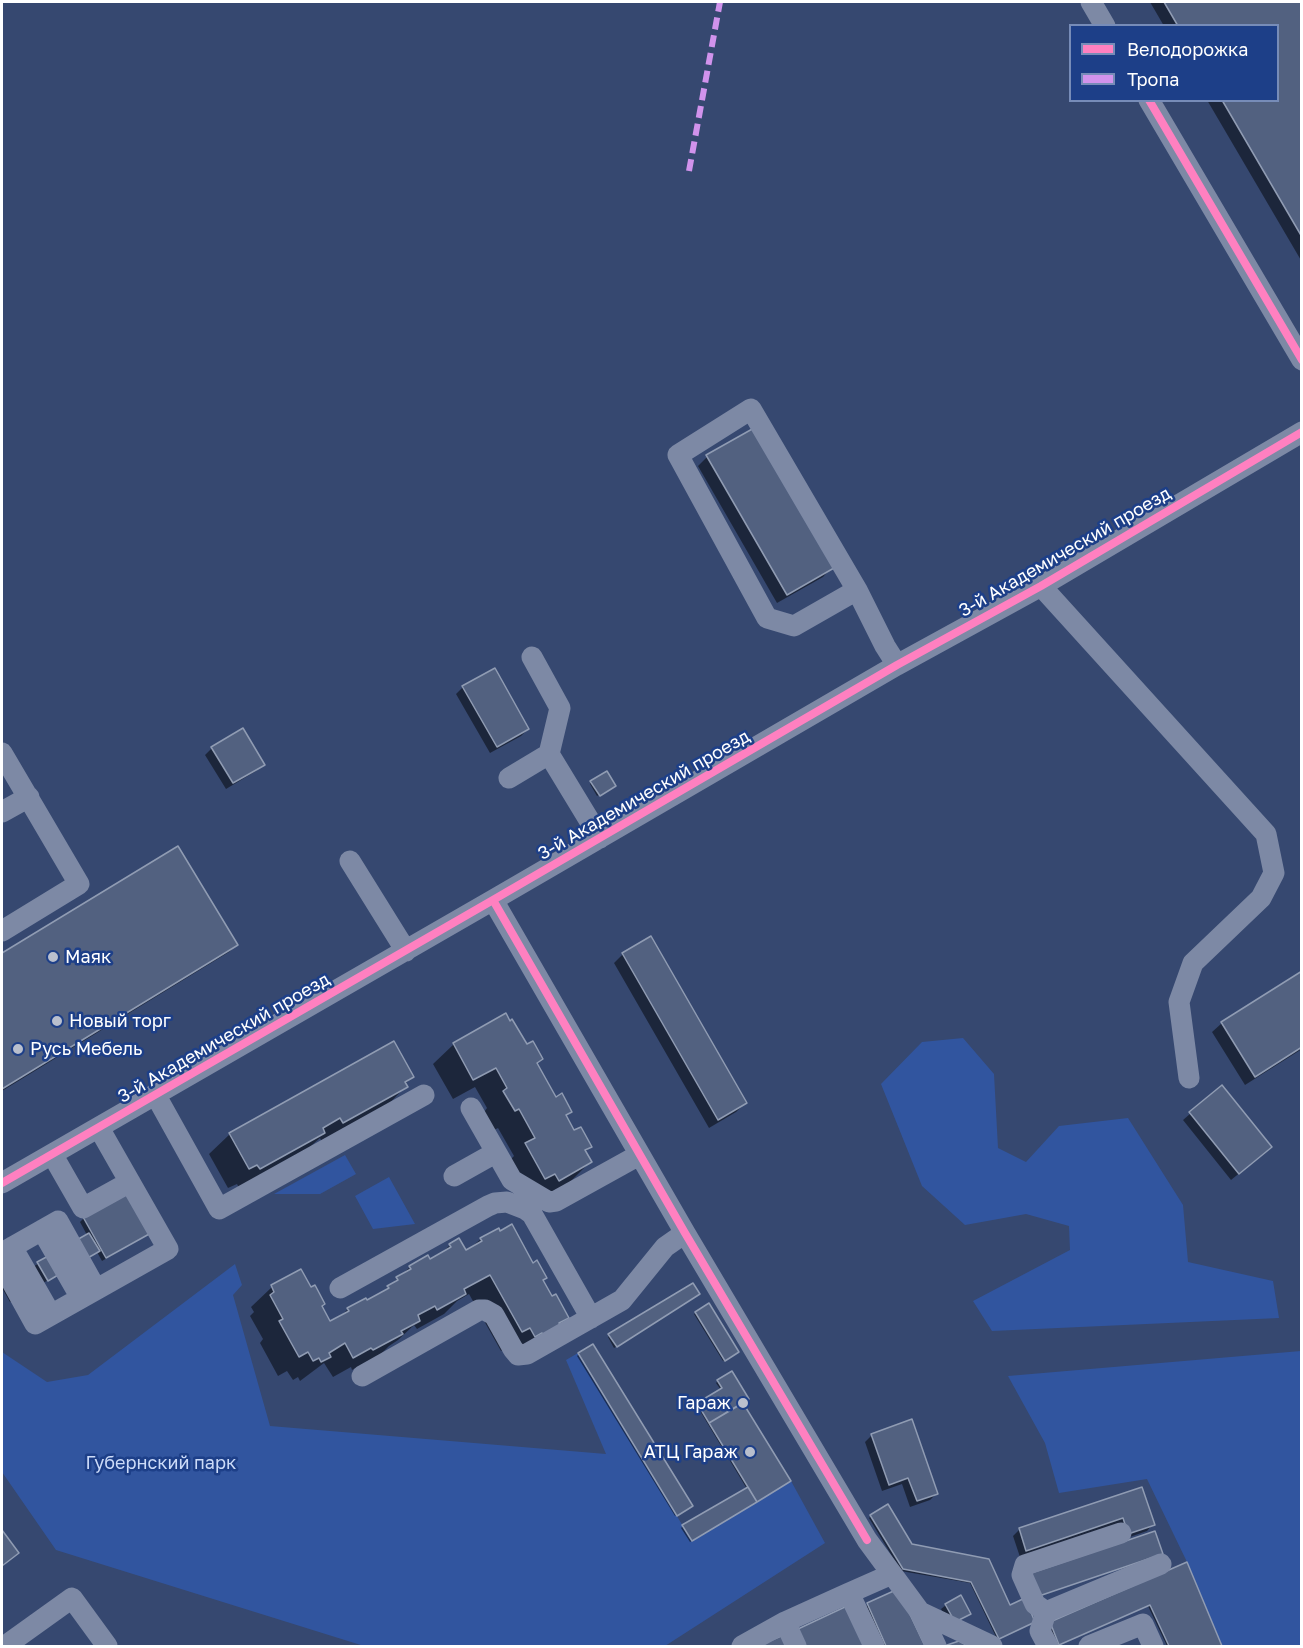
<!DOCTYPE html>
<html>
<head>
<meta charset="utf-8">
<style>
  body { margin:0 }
  #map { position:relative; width:1303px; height:1648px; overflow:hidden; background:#364870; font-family:"Golos Text",sans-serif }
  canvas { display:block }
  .frame { position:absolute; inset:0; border:3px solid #fff; pointer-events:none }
  .legend { position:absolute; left:1069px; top:24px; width:210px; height:78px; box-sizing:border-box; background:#1d3f88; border:2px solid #778cb8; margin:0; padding:8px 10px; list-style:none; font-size:18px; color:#fff }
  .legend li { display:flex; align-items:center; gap:12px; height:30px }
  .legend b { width:30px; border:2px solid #778cb8 }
</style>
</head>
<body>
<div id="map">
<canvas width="1303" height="1648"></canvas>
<div class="frame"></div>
<ul class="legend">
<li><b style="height:8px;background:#ff80c0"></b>Велодорожка</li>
<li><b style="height:8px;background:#d193ec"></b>Тропа</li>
</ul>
</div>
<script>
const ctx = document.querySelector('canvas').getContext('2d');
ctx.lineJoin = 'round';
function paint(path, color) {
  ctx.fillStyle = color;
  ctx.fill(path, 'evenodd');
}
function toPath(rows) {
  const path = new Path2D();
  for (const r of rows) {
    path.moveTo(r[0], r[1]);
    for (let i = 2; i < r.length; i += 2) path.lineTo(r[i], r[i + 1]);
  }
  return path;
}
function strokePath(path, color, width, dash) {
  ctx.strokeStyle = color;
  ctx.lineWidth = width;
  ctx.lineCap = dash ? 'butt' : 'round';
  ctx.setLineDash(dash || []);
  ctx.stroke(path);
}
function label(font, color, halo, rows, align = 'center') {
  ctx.font = font + ' "Golos Text",sans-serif';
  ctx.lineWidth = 5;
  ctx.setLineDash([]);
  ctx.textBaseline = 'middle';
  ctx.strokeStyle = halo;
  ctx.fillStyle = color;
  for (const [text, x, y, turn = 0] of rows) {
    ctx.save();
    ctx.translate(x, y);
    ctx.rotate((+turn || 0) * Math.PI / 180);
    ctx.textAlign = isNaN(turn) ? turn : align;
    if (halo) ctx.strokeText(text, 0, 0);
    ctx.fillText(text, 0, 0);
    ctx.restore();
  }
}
paint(toPath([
  [963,1038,994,1074,998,1148,1026,1162,1059,1126,1128,1118,1183,1205,1188,1262,1273,1281,1279,1318,992,1331,973,1301,1070,1250,1069,1226,1026,1214,965,1225,922,1186,881,1084,922,1042],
  [345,1155,356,1174,320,1194,274,1194],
  [389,1177,415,1224,373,1229,355,1196],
  [235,1264,242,1285,233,1295,270,1426,606,1454,566,1360,578,1353,692,1541,791,1481,825,1543,665,1646,364,1646,56,1550,2,1472,2,1352,47,1382,88,1375],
  [1301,1351,1301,1646,1222,1646,1187,1562,1147,1479,1059,1493,1045,1443,1008,1376]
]), '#31559f');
paint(toPath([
  [1150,2,1302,2,1302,262,1207,100,1278,100,1278,26,1164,26],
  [707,457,832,567,823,577,777,603,698,466],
  [463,687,528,729,521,736,490,753,456,694],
  [212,748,263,764,256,771,226,789,205,755],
  [591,782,612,788,597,796,590,784],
  [177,848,236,945,229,952,2,1091,2,955],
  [623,954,745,1103,736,1112,709,1128,614,963],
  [1302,972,1302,1049,1245,1085,1212,1032,1222,1023],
  [454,1044,536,1064,555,1099,570,1111,565,1117,574,1132,590,1147,585,1152,590,1162,570,1182,538,1200,506,1164,514,1156,498,1128,494,1130,484,1112,487,1108,475,1087,453,1099,433,1064],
  [412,1077,405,1084,406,1086,386,1107,322,1142,320,1138,303,1153,239,1188,237,1184,228,1188,209,1154,230,1134],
  [1221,1087,1263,1154,1231,1180,1183,1120],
  [84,1218,149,1233,102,1261,97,1252,10,1302,2,1288,2,1285,87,1235,80,1222],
  [481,1239,542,1281,551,1298,567,1317,539,1347,510,1347,501,1351,469,1294,457,1301,444,1314,417,1329,414,1325,398,1340,389,1346,381,1354,352,1370,351,1367,333,1377,324,1363,300,1381,298,1377,293,1380,287,1371,278,1376,260,1343,263,1339,250,1316,254,1312,251,1307,272,1287,320,1307,329,1323,340,1317,348,1309,381,1294,410,1267,440,1255,450,1245,465,1252],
  [697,1296,614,1348,608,1337,609,1336],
  [696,1313,736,1354,723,1361,694,1314],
  [579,1354,689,1507,675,1516,577,1356],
  [718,1381,741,1403,789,1481,690,1542,681,1528,683,1526,747,1489,697,1406,721,1390,716,1383],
  [872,1435,937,1493,930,1500,910,1507,902,1484,882,1491,865,1442],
  [1142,1489,1153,1524,1147,1531,1121,1540,1020,1557,1013,1536,1020,1529],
  [871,1516,912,1545,988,1560,1009,1607,1032,1623,997,1639,970,1583,901,1571,869,1518],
  [2,1533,17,1553,2,1567],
  [1186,1564,1220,1646,1167,1646,1148,1606,1057,1646,1049,1625],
  [898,1591,923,1646,884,1646,866,1606],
  [946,1605,969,1614,950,1626,941,1609],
  [846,1608,863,1646,804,1646]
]), '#0007');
const building = toPath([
  [1164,2,1302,2,1302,237,1222,100,1278,100,1278,26,1178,26,1164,2],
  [754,428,834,568,787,595,706,455,754,428],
  [495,668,529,729,497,747,462,686,495,668],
  [243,728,265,765,233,783,211,747,243,728],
  [607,771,616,786,600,796,590,781,607,771],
  [178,846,238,945,2,1089,2,953,178,846],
  [651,936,747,1103,718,1120,622,953,651,936],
  [1302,971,1302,1047,1255,1077,1221,1022,1302,971],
  [506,1013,510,1021,512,1019,527,1044,533,1041,543,1059,537,1063,556,1097,562,1093,572,1112,566,1115,574,1130,581,1127,592,1147,585,1150,592,1162,559,1181,555,1174,545,1179,525,1143,535,1138,519,1109,515,1111,503,1091,507,1088,496,1068,473,1080,453,1043,506,1013],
  [394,1041,414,1077,405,1082,408,1087,343,1123,340,1118,323,1128,325,1133,260,1169,257,1165,249,1169,229,1133,394,1041],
  [1222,1085,1272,1147,1239,1174,1189,1112,1222,1085],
  [128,1192,151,1233,106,1258,83,1217,128,1192],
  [512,1224,533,1263,537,1260,547,1278,543,1280,552,1296,556,1294,569,1318,559,1323,561,1327,544,1336,542,1333,535,1337,530,1328,522,1332,490,1275,464,1289,466,1294,437,1310,435,1306,418,1315,420,1321,401,1331,403,1334,373,1350,371,1348,353,1358,345,1343,329,1353,331,1357,321,1362,319,1358,313,1361,308,1352,299,1357,279,1321,283,1319,270,1295,274,1292,271,1285,301,1269,311,1287,315,1285,325,1304,322,1306,330,1321,349,1311,347,1308,366,1298,367,1300,389,1288,387,1286,398,1280,396,1277,411,1269,409,1266,428,1255,430,1259,451,1247,449,1244,459,1238,466,1250,482,1241,480,1238,499,1228,500,1231,512,1224],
  [89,1233,100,1251,63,1272,52,1254,89,1233],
  [52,1254,63,1272,48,1281,37,1262,52,1254],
  [693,1283,700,1294,617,1347,608,1334,693,1283],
  [709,1303,739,1352,725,1361,695,1312,709,1303],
  [593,1344,693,1506,677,1516,578,1353,593,1344],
  [732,1371,749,1399,709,1423,697,1403,722,1388,717,1380,732,1371],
  [743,1403,791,1481,757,1502,709,1423,743,1403],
  [912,1419,938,1494,917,1501,908,1478,889,1485,871,1434,912,1419],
  [748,1487,757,1502,692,1541,682,1525,748,1487],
  [1142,1487,1155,1525,1128,1534,1123,1518,1026,1551,1019,1528,1142,1487],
  [888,1504,912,1544,989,1559,1010,1605,1025,1598,1035,1622,999,1639,971,1582,903,1569,870,1515,888,1504],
  [2,1530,19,1553,2,1566,2,1530],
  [1155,1531,1163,1554,1039,1596,1031,1573,1155,1531],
  [1187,1562,1222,1646,1169,1646,1150,1605,1059,1645,1050,1622,1187,1562],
  [898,1589,925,1646,886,1646,867,1603,898,1589],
  [961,1595,971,1614,955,1622,945,1604,961,1595],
  [847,1606,865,1646,806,1646,798,1629,847,1606],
  [786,1634,791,1646,758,1646,786,1634],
  [959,1641,968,1646,944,1646,959,1641]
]);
paint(building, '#526180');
strokePath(building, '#909cb3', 1.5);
strokePath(toPath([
  [1091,2,1105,26],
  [1149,100,1302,360],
  [1041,586,1266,834,1274,873,1261,898,1193,963,1179,1002,1189,1078],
  [857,590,794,626,767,618,678,455,751,409,857,590,885,646,897,665],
  [532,657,560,708,549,754],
  [2,753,79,884,2,931],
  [509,778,549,754,600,838],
  [2,812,29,797],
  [350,861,406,951],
  [493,900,685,1233,867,1540,920,1612,936,1646],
  [155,1094,219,1209,424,1095],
  [471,1108,512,1180,549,1202,556,1201,639,1155],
  [52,1154,83,1208,130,1182],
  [454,1176,495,1153],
  [2,1183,493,900,897,665,1041,586,1302,432],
  [42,1230,81,1298],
  [12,1247,51,1315],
  [2,1253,58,1221,96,1289],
  [2,1264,35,1324,168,1249,99,1128],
  [340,1288,488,1206,495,1203,507,1202,525,1209,532,1214,591,1318],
  [362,1376,479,1310,485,1310,494,1315,513,1349,518,1355,527,1354,622,1300,665,1247,685,1233],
  [920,1612,992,1646],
  [1046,1612,1035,1604,1022,1575,1025,1565,1121,1533],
  [785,1622,849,1593],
  [5,1646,72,1598,107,1646],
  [742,1646,785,1622,796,1646],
  [874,1646,849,1593,892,1574],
  [1048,1646,1040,1631,1046,1612,1161,1564],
  [1089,1646,1143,1624,1153,1646]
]), '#7d89a5', 21);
strokePath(toPath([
  [689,171,720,2]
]), '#d193ec', 6, [12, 6]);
strokePath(toPath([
  [1149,100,1302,360],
  [493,900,685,1233,867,1540],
  [2,1183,493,900,897,665,1041,586,1302,432]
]), '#ff80c0', 8);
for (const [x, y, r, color] of [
  [53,957,6,"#b9bfcd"],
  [57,1021,6,"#b9bfcd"],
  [18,1049,6,"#b9bfcd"],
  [743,1403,6,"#b9bfcd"],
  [750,1452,6,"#b9bfcd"]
]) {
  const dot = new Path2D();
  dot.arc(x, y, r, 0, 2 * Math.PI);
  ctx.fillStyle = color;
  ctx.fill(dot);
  strokePath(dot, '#1d3f88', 2);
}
label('18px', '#fff', '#1d3f88', [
  ["3-й Академический проезд",1065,552,-30],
  ["3-й Академический проезд",644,795,-30],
  ["3-й Академический проезд",224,1038,-30]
]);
label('18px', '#fff', '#1d3f88', [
  ["Маяк",65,957],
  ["Новый торг",69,1021],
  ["Русь Мебель",30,1049],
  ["Гараж",731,1403,"right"],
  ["АТЦ Гараж",738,1452,"right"]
], 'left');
label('18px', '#ccdbf8', '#1d3f88', [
  ["Губернский парк",161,1463]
]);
</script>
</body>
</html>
